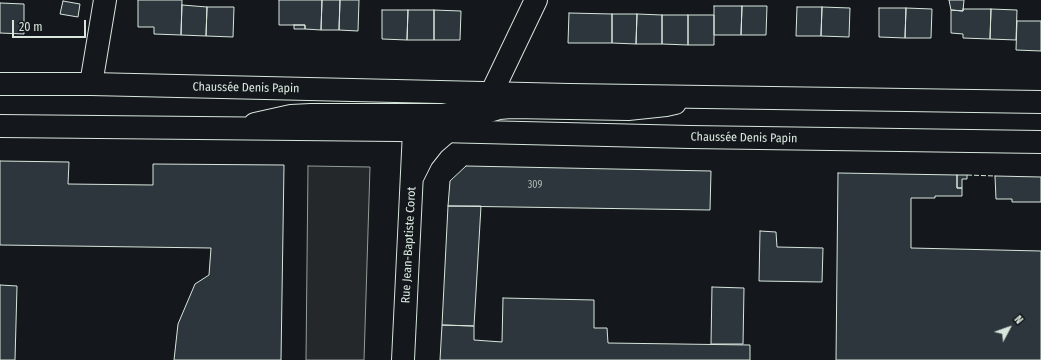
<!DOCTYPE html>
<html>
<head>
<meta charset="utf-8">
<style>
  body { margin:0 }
  #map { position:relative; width:1041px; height:360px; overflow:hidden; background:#14181c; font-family:"Fira Sans Condensed",sans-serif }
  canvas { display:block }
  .north { position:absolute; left:989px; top:308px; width:40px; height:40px; -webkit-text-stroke:3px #14181c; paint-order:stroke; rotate:49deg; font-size:11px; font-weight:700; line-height:16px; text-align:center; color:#d8e6dc }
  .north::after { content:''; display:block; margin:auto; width:14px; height:18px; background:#d8e6dc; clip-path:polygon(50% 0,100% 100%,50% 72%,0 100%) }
  .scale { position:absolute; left:12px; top:20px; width:74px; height:18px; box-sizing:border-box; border:2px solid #d8e6dc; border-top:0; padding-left:5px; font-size:12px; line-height:14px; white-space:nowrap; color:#d8e6dc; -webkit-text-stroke:3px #14181c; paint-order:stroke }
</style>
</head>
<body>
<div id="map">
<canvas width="1041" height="360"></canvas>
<div class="north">N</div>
<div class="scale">20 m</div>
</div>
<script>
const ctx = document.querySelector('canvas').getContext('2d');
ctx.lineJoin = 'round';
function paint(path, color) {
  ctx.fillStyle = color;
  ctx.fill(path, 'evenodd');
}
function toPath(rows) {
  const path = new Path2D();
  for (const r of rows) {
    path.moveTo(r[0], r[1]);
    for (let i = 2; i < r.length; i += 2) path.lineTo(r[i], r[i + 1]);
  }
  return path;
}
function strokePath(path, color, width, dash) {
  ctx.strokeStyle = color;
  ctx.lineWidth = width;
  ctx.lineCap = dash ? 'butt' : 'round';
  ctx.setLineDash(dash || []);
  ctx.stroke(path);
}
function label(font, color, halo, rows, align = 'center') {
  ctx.font = font + ' "Fira Sans Condensed",sans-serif';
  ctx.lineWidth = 3;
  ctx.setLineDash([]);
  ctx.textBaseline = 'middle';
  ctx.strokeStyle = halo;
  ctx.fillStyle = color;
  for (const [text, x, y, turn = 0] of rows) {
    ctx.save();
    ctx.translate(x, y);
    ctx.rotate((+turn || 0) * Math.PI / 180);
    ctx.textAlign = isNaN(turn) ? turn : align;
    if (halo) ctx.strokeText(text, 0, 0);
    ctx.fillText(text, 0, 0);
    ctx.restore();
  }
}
const parking = toPath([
  [308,166,370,167,364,360,306,360,308,166]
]);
paint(parking, '#24282b');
strokePath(parking, '#939e99', 1);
const building = toPath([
  [138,0,182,0,181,35,154,34,154,27,138,27,138,0],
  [279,0,322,0,321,30,305,29,305,25,279,25,279,0],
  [322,0,340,0,339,30,321,30,322,0],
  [340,0,359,0,358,31,339,30,340,0],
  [949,0,964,0,963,11,951,10,949,0],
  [63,1,80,4,78,17,60,14,63,1],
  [0,3,24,4,24,34,0,33,0,3],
  [182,5,207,7,206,36,181,35,182,5],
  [714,6,742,6,741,35,714,35,714,6],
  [742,6,767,6,766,35,741,35,742,6],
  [207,7,234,7,233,37,206,36,207,7],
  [797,7,822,7,821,36,796,36,797,7],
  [822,7,850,8,849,37,821,36,822,7],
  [879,8,906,8,905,38,879,37,879,8],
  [906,8,932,9,931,38,905,38,906,8],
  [963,9,991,9,990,39,963,38,963,34,951,33,951,10,963,11,963,9],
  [991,9,1017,10,1016,40,990,39,991,9],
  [382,10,408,10,407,40,382,39,382,10],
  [408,10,434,10,434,40,407,40,408,10],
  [434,10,461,11,460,40,434,40,434,10],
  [569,13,612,14,612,43,568,43,569,13],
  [612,14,637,14,636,44,612,43,612,14],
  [637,14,662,15,662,44,636,44,637,14],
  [662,15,688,15,688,45,662,44,662,15],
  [688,15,714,15,714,45,688,45,688,15],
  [1017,21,1041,21,1041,51,1016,50,1017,21],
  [294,25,305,25,305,29,294,29,294,25],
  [0,161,69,162,68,184,153,185,153,164,284,165,281,360,174,360,178,324,195,284,209,275,211,248,0,245,0,161],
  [466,166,711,171,710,210,448,206,450,181,466,166],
  [838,173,957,175,957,188,962,188,962,196,935,196,935,198,911,198,911,248,1041,251,1041,360,836,360,838,173],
  [957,175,967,175,967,179,962,179,962,188,957,188,957,175],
  [995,176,1041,177,1041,202,1012,202,1012,199,996,199,995,176],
  [448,206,481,206,474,326,442,325,448,206],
  [760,231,776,232,777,247,823,248,822,282,759,281,760,231],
  [0,285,17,286,15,360,0,360,0,285],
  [712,287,744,288,743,344,711,344,712,287],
  [503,298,594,300,594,328,607,328,608,343,750,345,750,360,440,360,442,325,474,326,474,340,502,342,503,298]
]);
paint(building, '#2c363c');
strokePath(building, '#d8e6dc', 1);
const street = toPath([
  [91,84,105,0],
  [255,124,291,116,311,115,443,115,458,112,471,107,491,94,536,0],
  [412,178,422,158,433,144,448,131,467,120,486,112,499,108,511,107,628,109,666,105,675,103],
  [403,360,414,131]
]);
const primary = toPath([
  [0,84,91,84,570,95,1041,102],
  [0,126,397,130,690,137,1041,142]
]);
strokePath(street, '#d8e6dc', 24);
strokePath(primary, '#d8e6dc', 24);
strokePath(street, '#14181c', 22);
strokePath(primary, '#14181c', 22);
strokePath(toPath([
  [967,175,995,176]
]), '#d8e6dc', 1, [5, 2]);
label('10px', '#adbab4', null, [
  ["309",535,185]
]);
label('12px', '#d8e6dc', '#14181c', [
  ["Chaussée Denis Papin",246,88,1],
  ["Chaussée Denis Papin",744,138,1],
  ["Rue Jean-Baptiste Corot",409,245,-87]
]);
</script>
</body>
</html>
